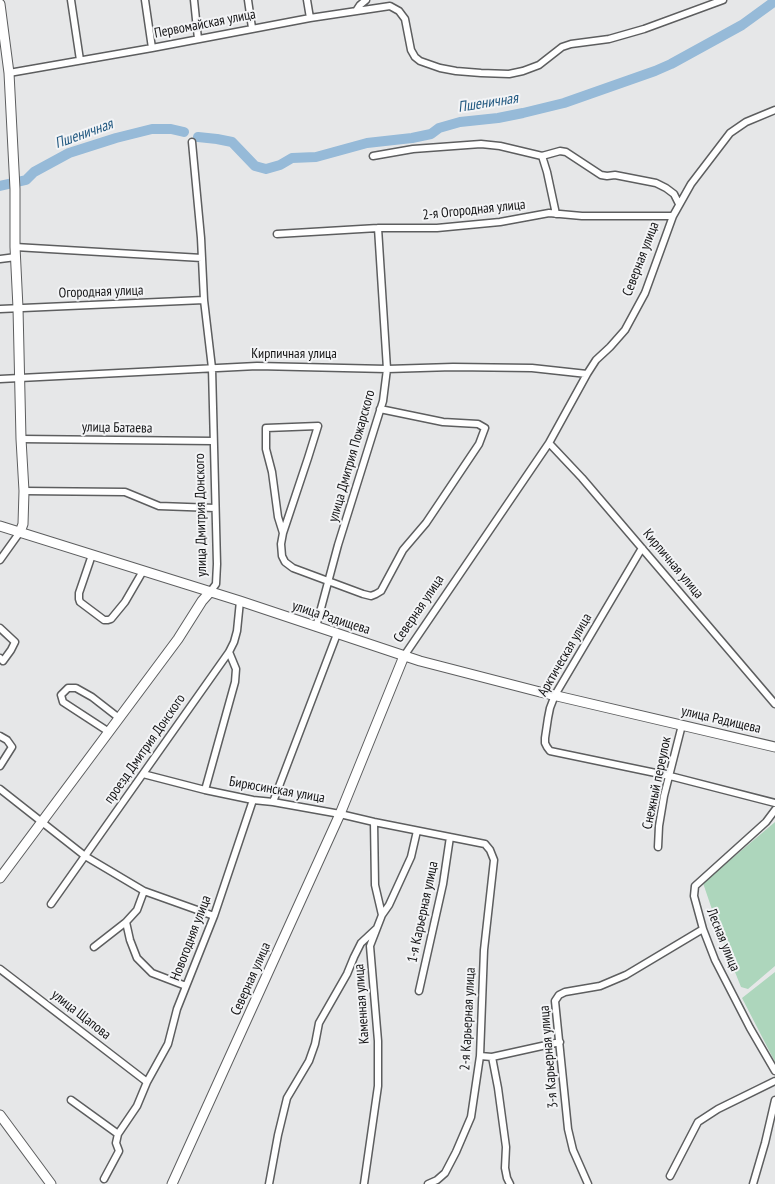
<!DOCTYPE html>
<html>
<head>
<meta charset="utf-8">
<style>
  body { margin:0 }
  canvas { display:block; background:#e6e7e8 }
</style>
</head>
<body>
<canvas width="775" height="1184"></canvas>
<script>
const ctx = document.querySelector('canvas').getContext('2d');
ctx.lineJoin = 'round';
function paint(path, color) {
  ctx.fillStyle = color;
  ctx.fill(path, 'evenodd');
}
function toPath(rows) {
  const path = new Path2D();
  for (const r of rows) {
    path.moveTo(r[0], r[1]);
    for (let i = 2; i < r.length; i += 2) path.lineTo(r[i], r[i + 1]);
  }
  return path;
}
function strokePath(path, color, width, dash) {
  ctx.strokeStyle = color;
  ctx.lineWidth = width;
  ctx.lineCap = dash ? 'butt' : 'round';
  ctx.setLineDash(dash || []);
  ctx.stroke(path);
}
function label(font, color, halo, rows, align = 'center') {
  ctx.font = font + ' "PT Sans Narrow",sans-serif';
  ctx.lineWidth = 4;
  ctx.setLineDash([]);
  ctx.textBaseline = 'middle';
  ctx.strokeStyle = halo;
  ctx.fillStyle = color;
  for (const [text, x, y, turn = 0] of rows) {
    ctx.save();
    ctx.translate(x, y);
    ctx.rotate((+turn || 0) * Math.PI / 180);
    ctx.textAlign = isNaN(turn) ? turn : align;
    if (halo) ctx.strokeText(text, 0, 0);
    ctx.fillText(text, 0, 0);
    ctx.restore();
  }
}
paint(toPath([
  [775,822,775,966,748,989,741,987,723,942,703,883],
  [775,972,775,1062,742,998]
]), '#add6bc');
strokePath(toPath([
  [198,137,217,139,232,142,255,166,266,169,280,165,292,158,316,157,367,143,412,138,431,134,439,128,460,122,498,118,523,113,564,103,655,71,671,64,742,25,775,1],
  [0,186,26,180,34,172,69,153,116,138,152,129,171,129,184,132]
]), '#96bad8', 10);
const street = toPath([
  [71,0,80,60],
  [145,0,152,48],
  [194,0,198,39],
  [248,0,252,28],
  [307,0,310,18],
  [356,11,360,5,366,0],
  [9,73,152,48,310,18,390,6,399,11,405,19,411,50,415,57,420,61,440,68,456,71,481,73,509,74,523,71,539,65,562,47,571,44,609,39,644,29,723,0],
  [192,142,201,238,204,300,212,368,217,564,216,584,210,592],
  [373,156,413,149,481,144,500,146,542,156,560,151,566,152,601,175,607,176,615,175,656,183,666,188,674,194,679,204],
  [542,156,547,172,556,214],
  [277,234,378,228,437,228,500,222,549,213,582,216,673,216],
  [15,247,202,258],
  [0,259,16,257],
  [0,309,204,300],
  [0,379,257,366,387,369,453,367,532,368,587,374],
  [318,426,308,458,283,533,278,517,272,472,266,449,266,428,318,426],
  [21,439,213,441],
  [549,443,582,478,775,704],
  [24,491,125,492,159,506,215,508],
  [283,533,281,544,282,556,285,562,293,568,363,594,371,596,376,594,381,591,403,550,426,523,479,444,485,428,478,424,443,422,380,409],
  [642,548,555,695,550,708,548,718,545,738,545,743,547,747,550,751,670,776,775,803],
  [92,555,79,593,79,599,80,602,104,620,108,620,111,619,125,602,143,571],
  [0,560,20,532],
  [316,627,338,545,383,401,387,369,378,228],
  [0,628,15,642,11,650,3,661,0,658],
  [229,652,236,669,235,682,205,790,253,800,273,802,340,814,374,822,485,844,490,850,494,860,484,950,480,1056,471,1117,456,1152,445,1173,437,1180,428,1184],
  [404,656,549,443,587,374,596,360,610,347,625,330,645,293,673,216,691,184,730,133,746,122,775,110],
  [109,732,63,702,61,695,68,688,76,688,92,697,119,718],
  [0,736,7,740,12,747,0,766],
  [143,774,205,790],
  [0,789,85,856,144,891,214,916],
  [273,802,337,634],
  [775,810,766,822,695,886,694,896,703,929,715,960,750,1028,775,1071],
  [374,822,375,885,382,915],
  [658,847,659,826,664,796,682,725],
  [51,904,229,652,234,642,237,631,240,601],
  [126,922,130,940,137,958,152,973,186,986],
  [94,947,126,922,137,910,144,891],
  [0,969,147,1082],
  [419,991,443,884,450,837],
  [480,1056,492,1057,560,1042],
  [492,1057,498,1088,506,1147,505,1168,507,1178,510,1184],
  [71,1100,118,1134],
  [670,1176,698,1122,718,1109,775,1081],
  [104,1179,119,1151,116,1143,118,1134,137,1106,147,1082,168,1044,177,1009,214,916,253,800],
  [269,1184,278,1135,287,1098,309,1061,315,1044,319,1023,347,974,354,957,361,943,376,929],
  [364,1184,378,1086,378,1041,370,946,382,915,389,905,411,857,417,831],
  [588,1184,573,1150,568,1129,555,1001,559,995,565,992,600,986,626,975,703,929],
  [753,1184,765,1143,775,1100]
]);
const secondary = toPath([
  [0,4,9,73,15,189,15,247,18,308,21,439,24,491,23,524,20,532],
  [0,526,240,601,420,661,540,692,775,747],
  [0,878,178,639,202,601,210,592],
  [0,1115,51,1184],
  [172,1184,340,814,404,656]
]);
strokePath(street, '#5d5e5f', 9);
strokePath(secondary, '#5d5e5f', 11);
strokePath(street, '#fff', 6);
strokePath(secondary, '#fff', 9);
label('14px', '#141415', '#f3f4f6', [
  ["Первомайская улица",205,24,-11],
  ["2-я Огородная улица",474,210,-6],
  ["Северная улица",641,259,-69],
  ["Огородная улица",101,292,-2],
  ["Кирпичная улица",294,354],
  ["улица Батаева",117,428,1],
  ["улица Дмитрия Пожарского",352,456,-74],
  ["улица Дмитрия Донского",201,515,-91],
  ["Кирпичная улица",673,564,50],
  ["Северная улица",419,609,-56],
  ["улица Радищева",331,618,18],
  ["Арктическая улица",565,655,-60],
  ["улица Радищева",721,720,13],
  ["проезд Дмитрия Донского",145,749,-55],
  ["Снежный переулок",657,783,-78],
  ["Бирюсинская улица",277,790,10],
  ["1-я Карьерная улица",423,912,-78],
  ["Новогодняя улица",191,938,-69],
  ["Лесная улица",723,940,68],
  ["Северная улица",251,979,-66],
  ["Каменная улица",362,1004,-94],
  ["улица Щапова",81,1015,38],
  ["2-я Карьерная улица",468,1019,-87],
  ["3-я Карьерная улица",549,1057,-95]
]);
label('italic 15px', '#225981', '#f3f4f6', [
  ["Пшеничная",488,103,-9],
  ["Пшеничная",84,134,-20]
]);
</script>
</body>
</html>
